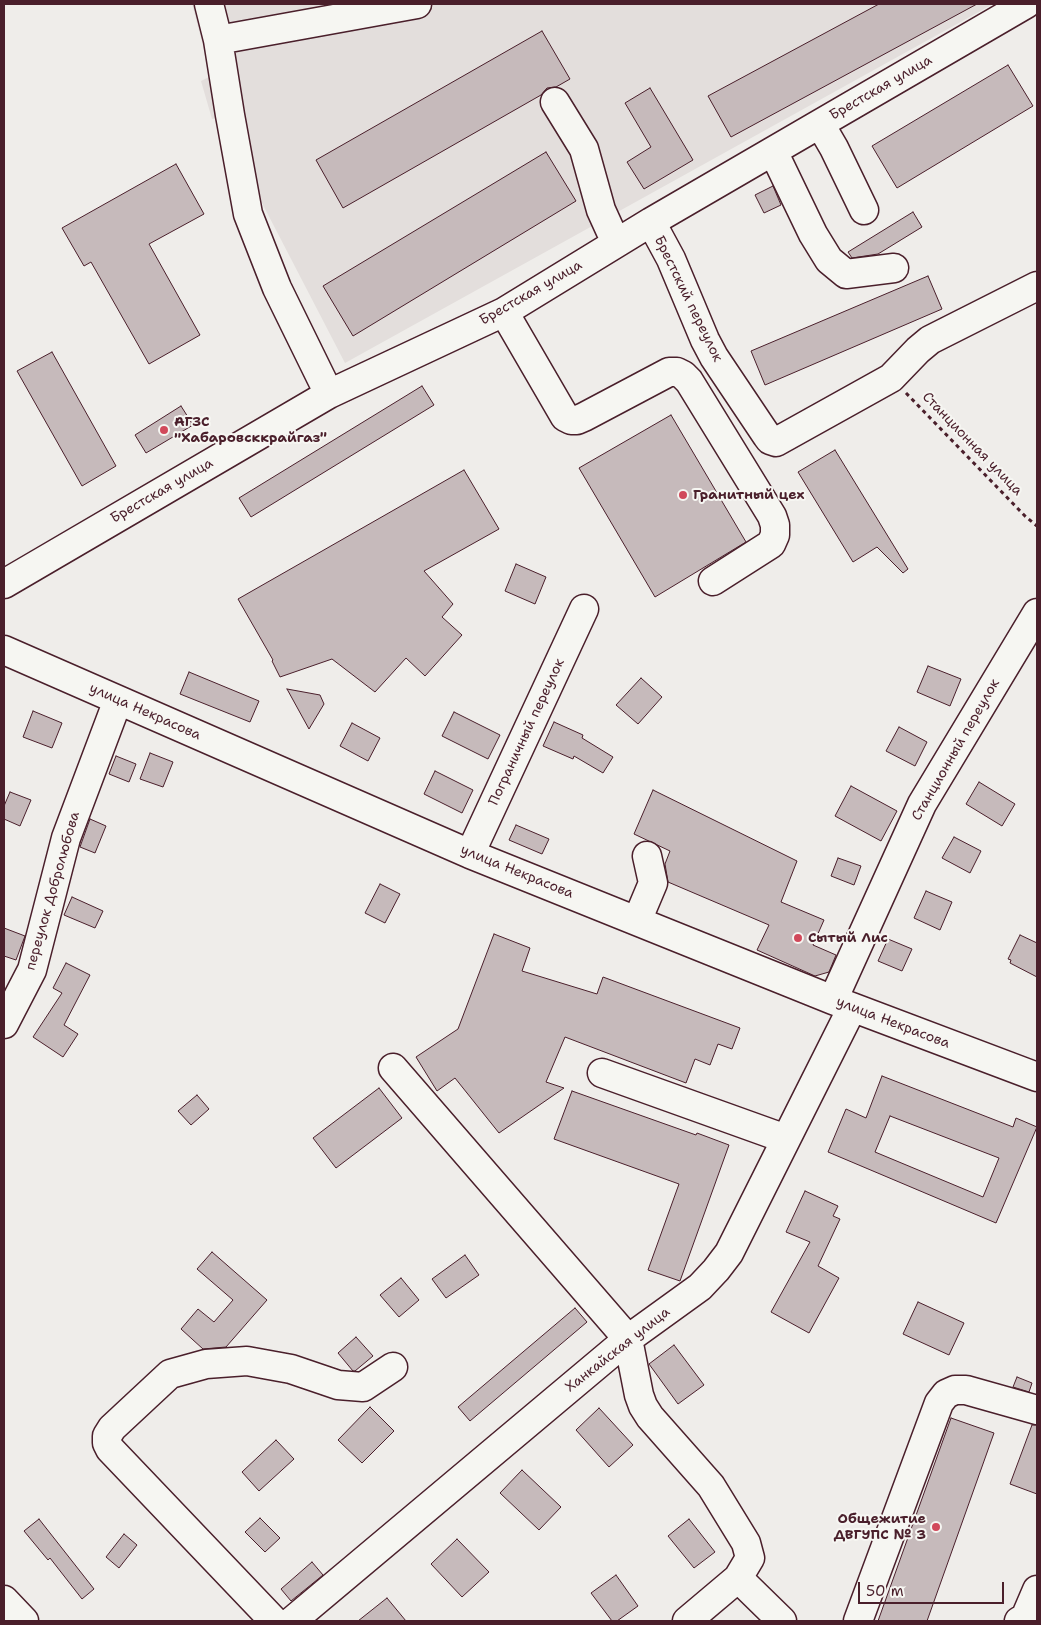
<!DOCTYPE html>
<html>
<head>
<meta charset="utf-8">
<style>
  body { margin:0 }
  #map { position:relative; width:1041px; height:1625px; overflow:hidden; background:#efedea; font-family:"Shantell Sans",sans-serif }
  canvas { display:block }
  .frame { position:absolute; inset:0; border:5px solid #4a1f2b; pointer-events:none }
  .scale { position:absolute; left:858px; top:1582px; width:146px; height:22px; box-sizing:border-box; border:2px solid #4a1f2b; border-top:0; padding-left:6px; font-size:15px; line-height:18px; white-space:nowrap; color:#4a1f2b; -webkit-text-stroke:4px #f6f6f2; paint-order:stroke }
</style>
</head>
<body>
<div id="map">
<canvas width="1041" height="1625"></canvas>
<div class="frame"></div>
<div class="scale">50 m</div>
</div>
<script>
const ctx = document.querySelector('canvas').getContext('2d');
ctx.lineJoin = 'round';
function paint(path, color) {
  ctx.fillStyle = color;
  ctx.fill(path, 'evenodd');
}
function toPath(rows) {
  const path = new Path2D();
  for (const r of rows) {
    path.moveTo(r[0], r[1]);
    for (let i = 2; i < r.length; i += 2) path.lineTo(r[i], r[i + 1]);
  }
  return path;
}
function strokePath(path, color, width, dash) {
  ctx.strokeStyle = color;
  ctx.lineWidth = width;
  ctx.lineCap = dash ? 'butt' : 'round';
  ctx.setLineDash(dash || []);
  ctx.stroke(path);
}
function label(font, color, halo, rows, align = 'center') {
  ctx.font = font + ' "Shantell Sans",sans-serif';
  ctx.lineWidth = 4;
  ctx.setLineDash([]);
  ctx.textBaseline = 'middle';
  ctx.strokeStyle = halo;
  ctx.fillStyle = color;
  for (const [text, x, y, turn = 0] of rows) {
    ctx.save();
    ctx.translate(x, y);
    ctx.rotate((+turn || 0) * Math.PI / 180);
    ctx.textAlign = isNaN(turn) ? turn : align;
    if (halo) ctx.strokeText(text, 0, 0);
    ctx.fillText(text, 0, 0);
    ctx.restore();
  }
}
paint(toPath([
  [192,4,993,4,345,363,262,203,238,114,212,119,201,81,211,76]
]), '#e3dedc');
const building = toPath([
  [879,4,977,4,731,137,708,96,879,4],
  [542,31,570,79,556,87,547,88,541,95,343,208,316,160,542,31],
  [1008,65,1033,106,897,188,872,146,1008,65],
  [650,88,693,160,644,189,627,162,651,147,625,103,650,88],
  [546,152,576,201,353,336,323,286,546,152],
  [176,164,204,214,149,244,200,335,149,364,91,262,84,266,62,228,176,164],
  [773,186,781,205,764,213,755,195,773,186],
  [913,212,922,227,878,254,852,258,848,252,913,212],
  [928,276,942,309,765,385,751,351,928,276],
  [52,352,116,466,82,486,17,371,52,352],
  [422,386,434,405,251,517,239,498,422,386],
  [181,406,193,425,146,453,135,435,181,406],
  [671,415,746,542,655,597,579,468,671,415],
  [835,450,908,569,903,573,877,547,853,562,798,472,835,450],
  [464,470,499,529,424,571,453,604,442,617,462,635,425,676,406,658,375,692,332,659,280,677,272,661,273,660,238,599,464,470],
  [516,564,546,577,535,604,505,591,516,564],
  [928,666,961,679,950,706,917,692,928,666],
  [189,672,259,701,250,722,180,694,189,672],
  [641,678,662,697,638,724,616,705,641,678],
  [287,689,320,695,324,704,309,729,287,689],
  [33,711,62,723,52,748,23,737,33,711],
  [454,712,500,735,488,759,442,736,454,712],
  [554,722,583,735,582,738,613,757,603,773,574,756,573,759,543,746,554,722],
  [352,723,380,738,368,761,340,746,352,723],
  [899,727,927,742,915,766,886,751,899,727],
  [150,753,173,762,163,787,140,779,150,753],
  [116,756,136,764,129,782,109,774,116,756],
  [435,771,473,790,462,813,424,794,435,771],
  [979,782,1015,804,1002,826,966,804,979,782],
  [851,786,897,811,881,841,835,816,851,786],
  [653,790,797,861,781,902,824,920,813,945,836,955,829,972,815,976,757,950,769,925,668,882,665,864,670,851,634,834,653,790],
  [10,792,31,800,20,826,4,819,4,806,10,792],
  [90,819,106,826,95,853,80,847,90,819],
  [516,825,549,839,542,854,509,840,516,825],
  [954,837,981,851,970,873,942,858,954,837],
  [838,858,861,866,854,885,831,876,838,858],
  [380,884,400,894,385,923,365,913,380,884],
  [926,891,952,902,940,930,914,918,926,891],
  [72,897,103,911,95,928,64,915,72,897],
  [4,928,25,936,16,960,4,956,4,928],
  [494,934,530,948,522,971,597,994,603,977,740,1028,732,1049,718,1044,710,1065,695,1059,686,1083,565,1037,546,1082,564,1088,499,1133,455,1078,437,1091,416,1057,458,1029,494,934],
  [1020,935,1037,943,1037,977,1010,963,1011,960,1008,959,1020,935],
  [888,939,912,949,902,971,878,961,888,939],
  [66,963,90,975,64,1025,78,1034,63,1057,33,1037,62,993,53,988,66,963],
  [882,1076,1013,1127,1016,1118,1037,1127,996,1223,828,1152,846,1109,866,1118,882,1076],
  [890,1116,999,1158,983,1197,875,1152,890,1116],
  [379,1088,402,1118,336,1168,313,1138,379,1088],
  [572,1091,696,1135,697,1133,729,1145,680,1281,648,1270,679,1184,554,1139,572,1091],
  [197,1095,209,1109,191,1125,178,1111,197,1095],
  [805,1191,838,1206,833,1216,840,1219,818,1266,839,1278,809,1333,771,1312,810,1242,786,1232,805,1191],
  [212,1252,267,1300,226,1347,203,1349,181,1329,198,1309,214,1322,233,1300,197,1269,212,1252],
  [465,1255,479,1275,446,1298,432,1279,465,1255],
  [401,1278,419,1300,399,1317,380,1295,401,1278],
  [918,1302,964,1323,949,1355,903,1334,918,1302],
  [575,1308,587,1322,470,1421,458,1407,575,1308],
  [356,1337,373,1356,355,1371,353,1371,338,1353,356,1337],
  [674,1345,704,1385,678,1404,649,1364,674,1345],
  [1017,1377,1032,1383,1029,1392,1013,1387,1017,1377],
  [370,1407,394,1431,362,1463,338,1440,370,1407],
  [599,1408,633,1445,609,1467,576,1430,599,1408],
  [951,1418,994,1433,927,1621,878,1621,951,1418],
  [1032,1425,1037,1425,1037,1494,1010,1484,1032,1425],
  [276,1440,294,1459,259,1491,242,1472,276,1440],
  [522,1470,561,1507,539,1530,500,1493,522,1470],
  [260,1518,280,1538,265,1552,245,1532,260,1518],
  [39,1519,94,1589,82,1599,50,1558,48,1560,24,1531,39,1519],
  [689,1519,715,1552,694,1568,668,1536,689,1519],
  [124,1534,137,1545,119,1568,106,1557,124,1534],
  [457,1539,489,1572,462,1597,431,1564,457,1539],
  [312,1562,323,1575,291,1601,281,1589,312,1562],
  [616,1575,638,1606,617,1621,612,1621,591,1593,616,1575],
  [387,1598,406,1621,358,1621,387,1598]
]);
paint(building, '#c6babb');
strokePath(building, '#4a1f2b', 1);
const minor = toPath([
  [209,4,218,40,230,115,248,214,277,288,329,394],
  [218,40,417,4],
  [555,102,584,149,601,210,616,243],
  [820,124,834,148,864,210],
  [773,151,813,234,829,260,846,274,894,268],
  [651,222,671,259,705,340,714,357,767,436,770,440,776,442,891,378,918,350,930,340,1037,286],
  [504,312,565,417,571,420,577,420,584,417,669,372,677,372,683,375,689,381,772,516,775,525,775,535,771,544,713,581],
  [4,584,329,394,504,312,651,222,1026,4],
  [4,650,470,854,833,1000,1037,1077],
  [470,854,584,609],
  [637,921,653,883,647,856],
  [833,1000,922,804,1037,613],
  [4,1024,32,970,66,838,118,700],
  [393,1068,628,1339,639,1395,643,1406,650,1417,711,1486,746,1543,750,1558,738,1578,782,1621],
  [602,1073,786,1139],
  [4,1600,24,1621],
  [274,1621,110,1449,107,1443,107,1436,112,1428,170,1374,206,1364,247,1361,291,1369,338,1385,363,1387,393,1367],
  [292,1621,628,1339,700,1287,716,1270,729,1253,852,1008],
  [687,1621,738,1578],
  [858,1621,939,1403,946,1394,955,1390,966,1390,1037,1410],
  [1019,1621,1025,1618,1037,1590]
]);
strokePath(minor, '#4a1f2b', 31);
strokePath(toPath([
  [906,393,1025,516,1037,526]
]), '#4a1f2b', 3, [4, 4]);
strokePath(minor, '#f6f6f2', 28);
for (const [x, y, r, color] of [
  [164,430,5,"#d1495b"],
  [683,495,5,"#d1495b"],
  [798,938,5,"#d1495b"],
  [936,1527,5,"#d1495b"]
]) {
  const dot = new Path2D();
  dot.arc(x, y, r, 0, 2 * Math.PI);
  ctx.fillStyle = color;
  ctx.fill(dot);
  strokePath(dot, '#f6f6f2', 2);
}
label('14px', '#4a1f2b', '#f6f6f2', [
  ["Брестская улица",881,88,-30],
  ["Брестская улица",531,293,-30],
  ["Брестский переулок",688,299,64],
  ["Станционная улица",972,444,46],
  ["Брестская улица",162,491,-30],
  ["улица Некрасова",145,712,24],
  ["Пограничный переулок",527,732,-65],
  ["Станционный переулок",956,750,-60],
  ["улица Некрасова",517,872,22],
  ["переулок Добролюбова",53,891,-74],
  ["улица Некрасова",893,1023,21],
  ["Ханкайская улица",618,1350,-38]
]);
label('bold 14px', '#4a1f2b', '#f6f6f2', [
  ["АГЗС",174,422],
  ["\"Хабаровсккрайгаз\"",174,438],
  ["Гранитный цех",693,495],
  ["Сытый Лис",808,938],
  ["Общежитие",926,1519,"right"],
  ["ДВГУПС № 3",926,1535,"right"]
], 'left');
</script>
</body>
</html>
